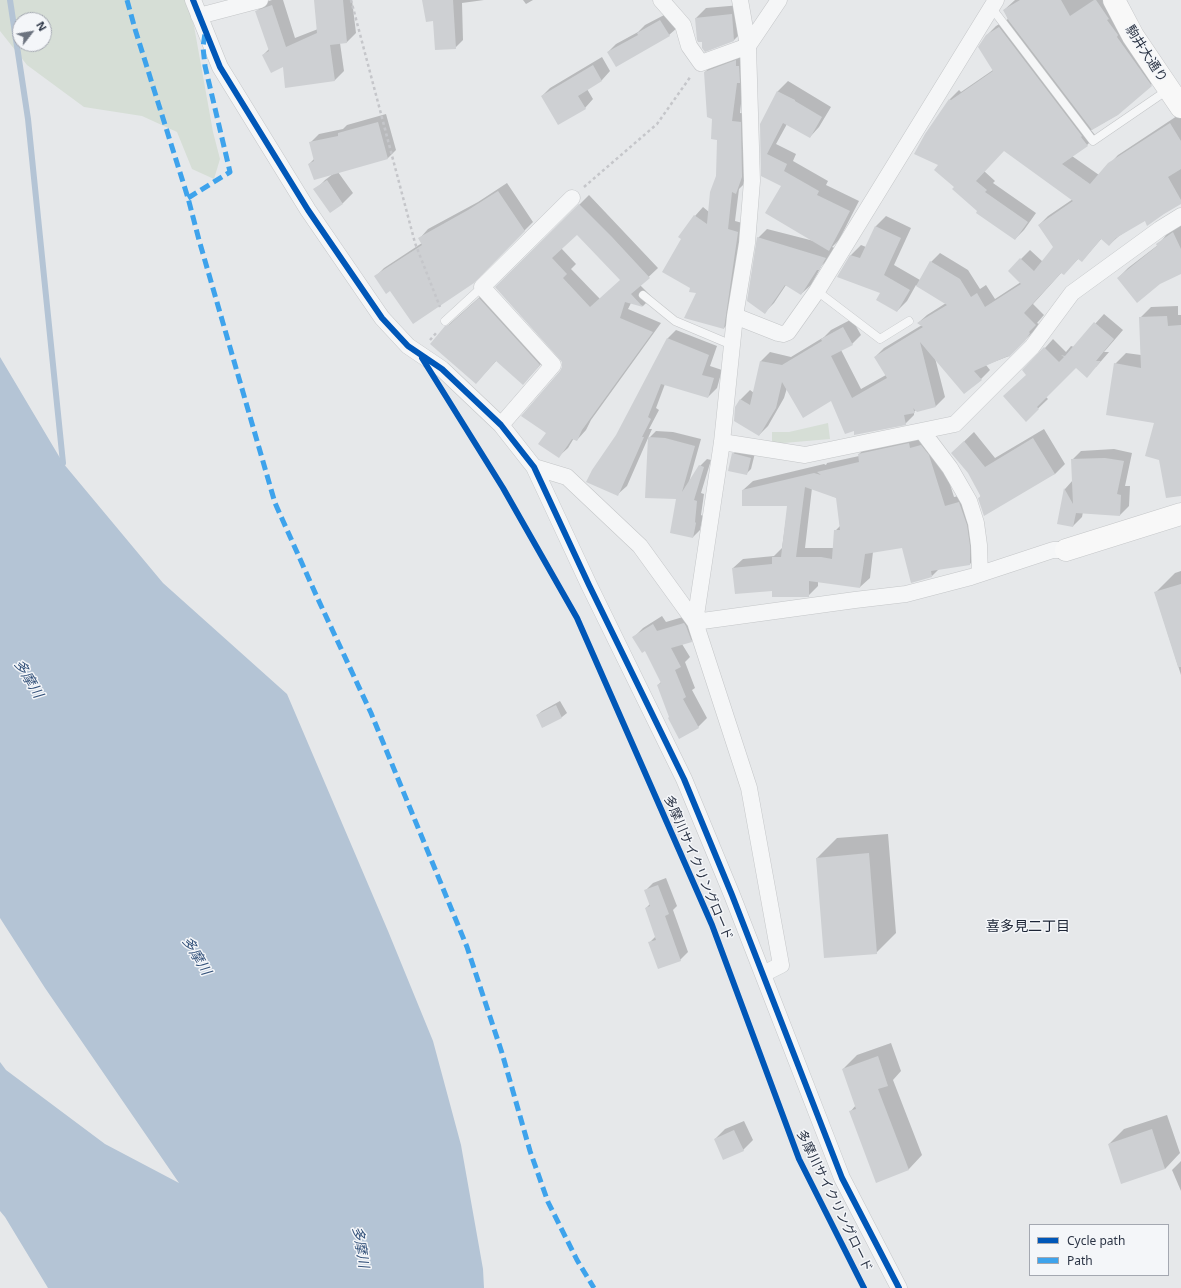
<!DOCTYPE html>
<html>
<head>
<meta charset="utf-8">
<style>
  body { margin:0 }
  #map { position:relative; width:1181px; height:1288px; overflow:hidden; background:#e6e8ea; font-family:"Noto Sans",sans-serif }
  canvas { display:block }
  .legend { position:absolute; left:1029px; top:1224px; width:140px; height:52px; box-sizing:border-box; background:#f4f6f9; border:1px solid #a4a8b1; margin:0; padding:5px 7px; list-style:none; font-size:12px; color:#2b3445 }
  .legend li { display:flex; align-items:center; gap:8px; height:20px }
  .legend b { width:20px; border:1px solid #a4a8b1 }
  .north { position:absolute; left:12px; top:12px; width:40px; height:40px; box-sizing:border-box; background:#f4f6f9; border:1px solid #a4a8b1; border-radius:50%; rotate:59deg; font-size:11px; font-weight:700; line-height:16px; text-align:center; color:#2b3445 }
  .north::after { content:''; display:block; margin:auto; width:14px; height:18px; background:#6c737f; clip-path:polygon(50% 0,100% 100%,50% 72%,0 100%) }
</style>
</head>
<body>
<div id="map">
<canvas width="1181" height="1288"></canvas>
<ul class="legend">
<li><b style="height:5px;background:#0057b8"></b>Cycle path</li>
<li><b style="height:5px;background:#3ea3ec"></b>Path</li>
</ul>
<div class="north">N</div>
</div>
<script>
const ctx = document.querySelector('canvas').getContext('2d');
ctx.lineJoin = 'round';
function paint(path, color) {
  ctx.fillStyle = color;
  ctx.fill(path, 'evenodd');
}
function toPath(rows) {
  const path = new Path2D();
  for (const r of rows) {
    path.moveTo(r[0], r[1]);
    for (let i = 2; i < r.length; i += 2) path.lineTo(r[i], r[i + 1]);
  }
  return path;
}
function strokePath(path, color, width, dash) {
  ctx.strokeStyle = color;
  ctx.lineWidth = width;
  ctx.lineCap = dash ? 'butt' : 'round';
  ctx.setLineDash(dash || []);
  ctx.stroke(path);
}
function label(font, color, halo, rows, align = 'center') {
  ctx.font = font + ' "Noto Sans","Noto Sans JP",sans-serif';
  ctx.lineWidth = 3;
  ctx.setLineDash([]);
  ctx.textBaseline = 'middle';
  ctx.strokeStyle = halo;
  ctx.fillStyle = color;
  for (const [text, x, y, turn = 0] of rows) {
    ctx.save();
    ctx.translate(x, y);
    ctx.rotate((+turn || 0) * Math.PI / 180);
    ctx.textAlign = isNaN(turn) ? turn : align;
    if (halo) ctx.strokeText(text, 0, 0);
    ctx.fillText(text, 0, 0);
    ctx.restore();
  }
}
paint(toPath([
  [0,0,186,0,194,26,213,132,220,159,214,179,192,169,177,132,142,116,84,107,27,65,0,31],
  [20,20,44,20,44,44,20,44],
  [828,423,830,439,772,444,772,432,789,432]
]), '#d6ded6');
paint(toPath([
  [0,357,63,463,163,583,287,694,388,931,433,1041,461,1145,483,1269,484,1288,48,1288,5,1217,0,1211,0,1062,6,1070,105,1144,179,1183,45,988,0,918]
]), '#b4c4d5');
paint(toPath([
  [272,0,283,0,295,38,318,29,315,0,352,0,356,33,347,42,340,43,344,71,335,80,286,86,284,65,263,55,269,49,257,11,266,2],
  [423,0,484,0,462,3,463,40,455,48,434,20],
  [523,0,533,0,526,4],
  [1015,0,1111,0,1161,76,1117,115,1091,130,1096,136,1087,145,1072,156,1099,175,1118,155,1180,114,1181,117,1181,203,1145,219,1119,236,1109,245,1102,238,1082,261,1079,258,1064,274,1062,272,1033,304,1044,315,1037,323,1039,324,1034,331,1009,356,986,365,990,370,981,379,935,358,945,397,936,406,916,410,914,412,914,415,905,424,854,429,832,400,787,388,784,398,768,426,759,435,736,408,741,399,750,390,754,393,761,361,770,352,791,357,824,337,831,330,852,319,861,335,852,344,841,350,861,389,886,375,875,357,884,348,922,325,918,323,927,315,946,303,916,285,907,301,897,311,881,292,838,276,851,255,861,245,866,247,876,226,886,216,911,228,894,265,920,280,931,262,940,253,968,270,980,289,986,285,995,299,1021,282,1009,271,1030,250,1043,262,1055,248,1039,225,1048,216,1073,199,1004,150,984,171,995,181,993,183,1036,213,1024,230,1015,239,978,210,955,187,939,165,950,99,959,90,961,92,993,70,987,35,996,26,1008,19,1004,10],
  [741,5,744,30,734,40,703,41,696,18,706,8],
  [668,13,677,28,669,35,608,52,616,44,638,32,645,25],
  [744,53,744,76,740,113,749,114,744,184,739,189,735,221,746,224,732,320,724,328,698,293,695,216,703,207,709,212,717,176,718,139,705,72,713,64],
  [602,57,610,71,602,80,587,89,593,99,585,108,542,96,550,88],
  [788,81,831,107,819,127,810,137,787,124,776,144,796,154,793,161,828,181,826,185,859,201,839,240,832,247,835,248,828,260,822,265,811,285,801,294,786,285,774,303,765,312,758,238,767,229,814,241,782,185,762,176,761,124,778,91],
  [386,114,396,150,388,158,338,172,353,193,343,203,330,212,315,190,325,180,333,174,309,164,314,159,311,142,319,134,343,129,347,125],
  [507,183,533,222,473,282,390,290,375,277,384,268,422,243,420,238,428,229,478,202],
  [589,195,658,268,640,285,652,297,643,306,631,303,628,309,661,323,591,420,586,430,577,440,574,438,568,448,558,457,547,432,561,372,563,367,563,362,497,287],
  [577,234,621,280,600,299,571,269,576,264,561,248],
  [1181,224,1181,273,1118,278,1128,268,1158,245,1167,234],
  [491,287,551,353,523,384,497,360,476,383,446,327],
  [1178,306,1178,315,1181,315,1181,494,1155,422,1115,364,1126,353,1141,355,1140,318,1151,307],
  [1104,314,1123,330,1104,352,1109,352,1096,367,1076,367,1046,397,1048,399,1026,420,1027,374,1045,348,1053,339,1066,352,1071,346,1074,347],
  [676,330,717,346,710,366,722,370,717,388,708,397,665,384,656,408,659,410,649,429,652,429,627,486,618,494,617,435,668,338],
  [1044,429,1065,464,1055,474,979,498,981,496,969,473,952,453,974,432,995,458],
  [656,431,673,432,701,439,689,482,700,466,707,459,711,460,701,493,704,494,701,515,703,516,700,530,693,537,677,498,649,438],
  [919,434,938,446,954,497,968,494,979,554,970,564,940,568,932,576,903,547,873,552,870,578,860,587,818,581,818,586,808,596,773,590,733,568,743,559,774,556,782,548,788,505,743,490,753,481,824,464,826,465,827,463,859,456,859,454,868,445],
  [812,488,837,498,840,526,835,531,834,548,805,548],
  [738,449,755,453,751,469,746,474,733,454],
  [1114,449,1132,453,1125,486,1130,486,1129,506,1120,515,1083,512,1082,517,1073,526,1058,523,1065,489,1073,480,1072,460,1081,451],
  [1181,571,1181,675,1155,593,1175,573],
  [693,614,700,632,691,641,682,644,690,657,685,662,695,688,692,690,707,718,698,727,670,717,658,685,662,681,645,650,634,637,643,628,662,616,666,622],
  [560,701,567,713,562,717,543,727,537,715,542,711],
  [888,834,896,933,876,953,825,957,817,858,837,838],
  [666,878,677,906,673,910,688,952,680,960,650,942,656,936,646,908,650,904,645,891,653,883],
  [891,1043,901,1071,893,1080,922,1155,909,1169,877,1181,850,1112,856,1105,843,1069,857,1055],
  [1167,1115,1180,1153,1165,1169,1109,1144,1124,1129],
  [744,1121,753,1140,743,1150,715,1139,725,1129],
  [1181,1161,1181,1191,1172,1170]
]), '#0003');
strokePath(toPath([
  [10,0,28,119,63,463]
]), '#b4c4d5', 6);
paint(toPath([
  [314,0,343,0,347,43,330,45,335,81,285,88,283,67,271,73,262,55,269,51,255,11,272,5,286,47,317,33],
  [422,0,453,0,456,49,435,50,433,21,426,22],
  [1020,0,1061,0,1070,16,1094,0,1096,0,1109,19,1107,20,1118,35,1117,37,1152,86,1118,115,1092,130,1009,21,1003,10],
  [732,14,734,41,705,52,702,48,702,42,698,42,697,40,695,18],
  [660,20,670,36,616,67,607,52,638,35,637,33],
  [999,27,1082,136,1081,137,1088,146,1062,164,1090,184,1108,163,1170,123,1181,141,1181,169,1168,177,1181,200,1181,204,1164,214,1147,226,1145,221,1116,238,1109,246,1101,239,1082,262,1078,259,1064,275,1061,273,1024,313,1036,325,1029,332,1030,333,1025,341,1009,357,1008,356,974,371,982,380,964,394,920,342,936,407,917,412,913,408,915,413,904,415,906,425,854,435,854,431,845,434,831,401,803,418,782,382,776,408,759,436,734,421,735,407,740,399,750,405,760,361,782,365,822,341,821,339,843,327,853,345,831,356,852,398,887,378,874,357,923,327,917,323,947,305,916,286,930,261,960,279,971,297,977,293,985,307,1021,284,1008,271,1020,258,1034,271,1053,247,1038,225,1073,201,1004,151,976,181,987,190,985,192,1028,222,1015,240,976,213,977,211,952,189,954,187,934,170,938,165,914,154,925,134,949,99,951,100,993,71,978,47,986,35],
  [736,60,736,66,739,66,740,83,737,83,732,121,741,122,742,177,736,194,732,192,728,229,738,232,724,329,684,318,696,293,689,292,690,288,662,272,681,239,678,237,694,215,707,224,710,192,716,176,717,140,711,139,712,119,707,117,704,72],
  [593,65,602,81,578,96,586,109,558,125,541,96],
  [777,91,795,100,795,101,822,117,810,138,783,123,767,154,787,164,784,171,819,191,817,195,850,211,829,251,765,213,781,186,761,176,760,124],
  [378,122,388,159,314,180,308,164,314,161,309,142,338,136,338,133],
  [327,180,343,204,330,213,313,189],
  [498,191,525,231,474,283,413,324,390,291,386,294,374,276,422,245,418,238,468,210],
  [579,204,612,237,650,278,631,294,643,307,625,302,620,318,653,332,582,430,577,441,572,439,559,458,538,444,546,433,521,416,560,371,562,367,562,362,495,287],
  [577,235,620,280,590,307,563,278,567,274,552,258],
  [875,226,901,238,884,275,910,290,897,312,876,300,880,293,837,277,850,255,860,258],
  [1173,232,1181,249,1181,274,1160,284,1137,303,1117,278,1157,246,1156,244],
  [757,237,826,258,819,270,817,270,801,295,785,285,765,314,747,301],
  [479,298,540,365,523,385,496,361,476,384,430,344,445,326,449,325],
  [1167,316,1168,326,1181,325,1181,496,1166,498,1159,460,1145,456,1154,423,1106,415,1114,363,1141,368,1139,317],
  [1094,322,1114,339,1096,361,1101,361,1087,378,1076,368,1037,407,1039,409,1026,422,1003,396,1026,375,1022,370,1044,347,1059,362,1064,357,1061,355,1065,356],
  [667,338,709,355,702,375,714,378,708,398,661,384,648,417,651,419,642,437,644,437,618,496,586,482,592,470,616,435],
  [648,437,665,438,695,446,682,492,699,465,704,467,694,500,697,501,695,522,696,523,693,538,670,533,676,499,645,498],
  [1033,438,1055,474,984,516,978,498,981,497,968,473,951,453,964,441,985,467],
  [909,443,910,448,921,445,929,455,945,506,959,502,960,505,967,525,970,546,970,565,931,571,932,577,911,583,902,548,865,554,860,588,809,581,809,597,772,597,772,591,735,594,732,568,772,564,772,557,781,557,787,506,742,506,742,490,814,473,821,475,817,472,859,462,858,454],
  [805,487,836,498,840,530,834,530,832,559,821,557,796,557],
  [732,453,751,458,747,475,728,471],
  [1105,458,1124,461,1117,494,1121,495,1120,516,1076,513,1073,527,1057,524,1064,488,1073,504,1071,459],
  [1181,584,1181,667,1178,667,1154,592],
  [684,623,686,626,692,642,671,648,681,667,675,670,686,697,683,699,699,728,679,739,668,718,669,717,657,685,661,683,645,651,642,653,632,637,653,624,657,631],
  [556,705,562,718,542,728,536,715],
  [869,853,877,954,824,958,816,858],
  [658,885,669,914,665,916,681,961,658,969,648,942,656,940,645,908,650,906,644,890],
  [878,1056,888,1086,878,1089,909,1170,876,1183,849,1111,856,1109,842,1069],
  [1152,1129,1165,1169,1121,1184,1108,1144],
  [734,1130,744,1151,723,1160,714,1139]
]), '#ced0d3');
const lane = toPath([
  [991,7,1093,141,1169,89],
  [817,291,880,339,909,321],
  [643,295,675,321,732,345],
  [445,321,482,287]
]);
const street = toPath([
  [193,0,220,67,308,210,382,318,408,346,442,369,501,425,534,467,589,585,684,779,732,895,842,1178,899,1288],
  [661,0,683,25,689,46,701,63,748,46,779,0],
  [199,16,260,0],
  [735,316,778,333,783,334,788,332,817,291,996,0],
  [501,425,553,365,482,287,572,198],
  [922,431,950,468,969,501,976,523,979,545,980,574],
  [722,442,805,455,955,424,1032,347,1072,293,1160,229,1181,216],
  [534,467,567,477,640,546,695,622,749,788,781,965,763,974],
  [695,622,722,442,735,316,747,243,752,181,748,46,740,0],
  [695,622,855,600,906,594,971,577,1053,550,1066,550]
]);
const secondary = toPath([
  [1114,0,1133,36,1181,107],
  [1066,550,1181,514]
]);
strokePath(lane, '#c4c6c8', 9);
strokePath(street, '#c4c6c8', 17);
strokePath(secondary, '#c4c6c8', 23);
strokePath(toPath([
  [351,0,415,243,440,307],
  [584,187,657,124,691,76],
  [430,340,437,332]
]), '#c5c6ca', 2.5, [3, 3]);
strokePath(lane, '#f5f6f7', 8);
strokePath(street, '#f5f6f7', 16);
strokePath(secondary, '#f8f8f8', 22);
strokePath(toPath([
  [127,0,135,29,188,198,199,240,275,503,317,597,371,713,467,947,502,1053,530,1151,548,1202,577,1260,594,1288],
  [188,198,230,172,205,66,203,47,205,33]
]), '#3ea3ec', 5, [10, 5]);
strokePath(toPath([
  [193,0,220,67,308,210,382,318,408,346,442,369,501,425,534,467,589,585,684,779,732,895,842,1178,899,1288],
  [422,358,503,488,577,618,712,925,799,1159,864,1288]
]), '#0057b8', 6);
label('13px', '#2b3445', '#f4f6f9', [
  ["駒井大通り",1146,54,57],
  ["多摩川サイクリングロード",698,868,67],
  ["多摩川サイクリングロード",834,1201,64]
]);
label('italic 14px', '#34527a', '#f4f6f9', [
  ["多摩川",28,679,59],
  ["多摩川",196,956,59],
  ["多摩川",360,1247,81]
]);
label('14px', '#1d2536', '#f4f6f9', [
  ["喜多見二丁目",1028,927]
]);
</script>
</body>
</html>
